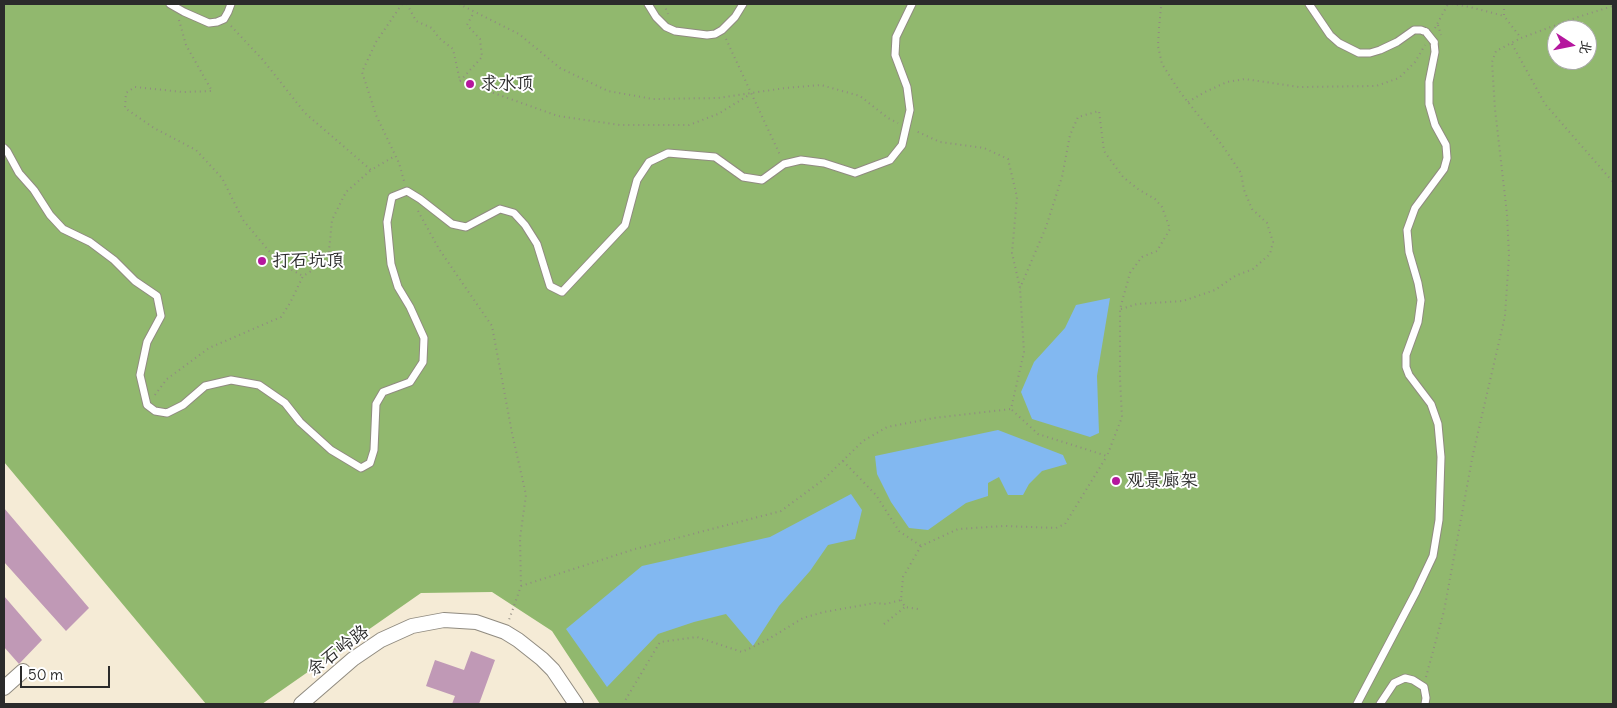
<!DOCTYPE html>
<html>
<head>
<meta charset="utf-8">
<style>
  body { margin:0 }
  #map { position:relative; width:1617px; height:708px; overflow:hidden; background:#f5ebd6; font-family:Delius,"LXGW WenKai TC",sans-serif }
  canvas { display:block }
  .frame { position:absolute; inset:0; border:5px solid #2b2b2b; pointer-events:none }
  .north { position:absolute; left:1547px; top:20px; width:50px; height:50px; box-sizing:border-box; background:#fff; border:1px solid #aaa; border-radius:50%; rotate:101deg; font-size:14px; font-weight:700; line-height:20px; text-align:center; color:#2b2b2b }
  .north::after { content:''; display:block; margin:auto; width:18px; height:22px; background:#b5179e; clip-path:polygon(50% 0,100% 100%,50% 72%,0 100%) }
  .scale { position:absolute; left:20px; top:666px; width:90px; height:22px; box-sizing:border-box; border:2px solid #2b2b2b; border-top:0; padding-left:6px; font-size:15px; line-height:18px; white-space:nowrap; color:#2b2b2b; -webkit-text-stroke:4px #fff; paint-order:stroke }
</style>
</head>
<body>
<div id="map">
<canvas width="1617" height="708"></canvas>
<div class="frame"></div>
<div class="north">北</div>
<div class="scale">50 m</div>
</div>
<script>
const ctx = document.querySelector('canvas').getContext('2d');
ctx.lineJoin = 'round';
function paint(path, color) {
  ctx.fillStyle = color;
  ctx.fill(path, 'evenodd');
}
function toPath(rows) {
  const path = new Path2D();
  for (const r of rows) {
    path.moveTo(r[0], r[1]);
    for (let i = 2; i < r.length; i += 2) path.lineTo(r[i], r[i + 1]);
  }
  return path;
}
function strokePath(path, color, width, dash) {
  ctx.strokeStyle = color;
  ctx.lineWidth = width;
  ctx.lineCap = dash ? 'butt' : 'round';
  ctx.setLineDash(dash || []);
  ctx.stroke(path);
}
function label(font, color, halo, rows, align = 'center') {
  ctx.font = font + ' Delius,"LXGW WenKai TC",sans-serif';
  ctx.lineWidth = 4;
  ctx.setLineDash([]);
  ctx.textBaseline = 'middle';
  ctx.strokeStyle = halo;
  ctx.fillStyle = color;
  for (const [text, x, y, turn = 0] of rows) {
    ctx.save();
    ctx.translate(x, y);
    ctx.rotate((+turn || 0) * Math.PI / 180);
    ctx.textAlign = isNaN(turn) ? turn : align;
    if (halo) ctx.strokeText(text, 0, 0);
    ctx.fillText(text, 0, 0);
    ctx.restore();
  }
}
paint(toPath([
  [4,4,1613,4,1613,704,600,704,552,631,492,592,421,593,262,704,206,704,4,462],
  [1557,30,1587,30,1587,60,1557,60]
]), '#91b86e');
paint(toPath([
  [1110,298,1097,376,1099,433,1090,437,1032,419,1021,392,1034,362,1065,328,1076,305],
  [998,430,1063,455,1067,464,1042,471,1029,484,1023,495,1008,495,999,477,988,483,988,496,966,503,928,530,909,528,891,502,877,474,875,456],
  [851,494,862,510,855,539,828,545,810,571,779,606,753,646,726,614,694,622,658,634,607,687,566,629,642,566,770,537]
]), '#82b8f1');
paint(toPath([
  [4,508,89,608,66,631,4,562],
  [4,596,42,640,19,664,4,647],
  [471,651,495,660,479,704,452,704,455,696,426,686,435,660,464,670]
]), '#c099b6');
const service = toPath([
  [170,4,184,12,209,23,217,22,224,19,228,12,231,4],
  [648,4,656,17,666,27,675,31,707,35,715,34,722,30,735,17,743,4],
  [1309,4,1330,35,1339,43,1359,53,1370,53,1380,50,1397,42,1414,30,1421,30,1426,32],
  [4,148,7,151,19,173,34,190,50,215,63,229,90,242,114,260,135,281,157,296,161,316,147,342,140,375,147,405,155,411,167,413,183,405,205,386,231,380,259,385,285,403,300,422,331,450,361,468,370,463,374,450,376,404,383,392,410,382,423,362,424,338,410,307,398,287,391,264,387,222,392,197,407,191,420,199,452,224,466,227,500,209,514,213,525,225,537,244,550,286,562,292,625,225,637,180,649,162,668,153,715,157,743,177,762,180,784,164,801,160,824,163,855,173,890,160,902,145,910,110,907,87,895,55,896,37,912,4],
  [1357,704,1416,592,1433,556,1439,520,1441,457,1438,424,1431,404,1409,375,1406,367,1406,355,1418,322,1421,300,1418,283,1409,252,1407,230,1415,208,1444,169,1447,158,1446,145,1435,125,1429,104,1429,82,1435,52,1434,42],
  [1380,704,1394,683,1405,678,1413,680,1424,687,1426,698,1425,704]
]);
const minor = toPath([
  [4,688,23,671],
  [301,704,353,659,381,640,412,626,444,620,476,622,505,632,518,640,542,659,553,670,576,704]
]);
strokePath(service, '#908b80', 9);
strokePath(minor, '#908b80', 16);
strokePath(toPath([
  [402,4,376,42,362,72,376,115,399,163,404,181],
  [407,4,416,21,432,28,439,38,453,49,460,81],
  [459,4,519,34,560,68,608,91,653,99,718,98,785,88,821,85,860,96,888,118,898,123],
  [664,4,668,14],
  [1452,4,1470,7,1504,16],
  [1504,4,1504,16,1521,38,1578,17,1613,6],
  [179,20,186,45,212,91,183,92,135,87,126,93,125,108,154,128,196,150,222,178,243,220,279,263,303,276],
  [1438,25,1441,35],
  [231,26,263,60,305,113,371,170,395,156],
  [1435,28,1448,4],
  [726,39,780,155],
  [1512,44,1545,104,1613,182],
  [460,81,558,116,620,125,689,125,718,114,749,95],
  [460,81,482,57,480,39,467,25,474,12],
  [1188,102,1205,92,1227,82,1245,79,1299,87,1376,86,1399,78,1415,62,1425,45],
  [418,211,439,249,492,326,512,433,526,495,520,538,521,586,509,620],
  [1121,309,1137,304,1183,301,1215,290,1235,276,1253,269,1270,254,1273,242,1267,223,1252,209,1244,190,1241,173,1222,145,1180,92,1162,64,1158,46,1159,28,1161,7,1164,4],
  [155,395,167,379,209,348,281,317,290,303,303,276,328,261,332,220,346,192,371,170],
  [1012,410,1038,434,1107,456,1122,417,1120,379,1120,309,1130,273,1142,257,1157,251,1170,229,1162,207,1155,199,1138,189,1123,177,1104,151,1099,111,1078,117,1070,135,1062,177,1046,227,1020,288],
  [843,461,876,495,899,531,921,546],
  [521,586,635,549,781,511,823,480,863,441,887,427,934,418,1011,409,1024,352,1020,288,1012,253,1017,197,1008,159,984,148,940,142,916,131],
  [901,600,905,607,918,609],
  [884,624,905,607],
  [1426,677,1444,611,1473,454,1505,316,1509,256,1507,214,1495,109,1492,62,1496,51,1521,38],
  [623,704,660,642,697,637,742,652,767,640,803,618,824,612,875,603,886,604,901,600,903,577,921,546,958,529,1004,526,1056,528,1065,524,1107,456]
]), '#908b80', 2, [1, 4]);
strokePath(service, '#fff', 7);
strokePath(minor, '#fff', 14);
const serviceBridge = toPath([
  [1426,32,1434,42]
]);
strokePath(serviceBridge, '#908b80', 9, []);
strokePath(serviceBridge, '#fff', 7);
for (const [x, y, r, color] of [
  [470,84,5,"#b5179e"],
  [262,261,5,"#b5179e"],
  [1116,481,5,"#b5179e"]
]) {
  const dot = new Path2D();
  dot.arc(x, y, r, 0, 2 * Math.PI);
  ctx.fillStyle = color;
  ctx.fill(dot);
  strokePath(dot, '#fff', 2);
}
label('18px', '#2b2b2b', '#fff', [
  ["求水顶",480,84],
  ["打石坑頂",272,261],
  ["观景廊架",1126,481]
], 'left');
label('18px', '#2b2b2b', '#fff', [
  ["余石岭路",338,651,-37]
]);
</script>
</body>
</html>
